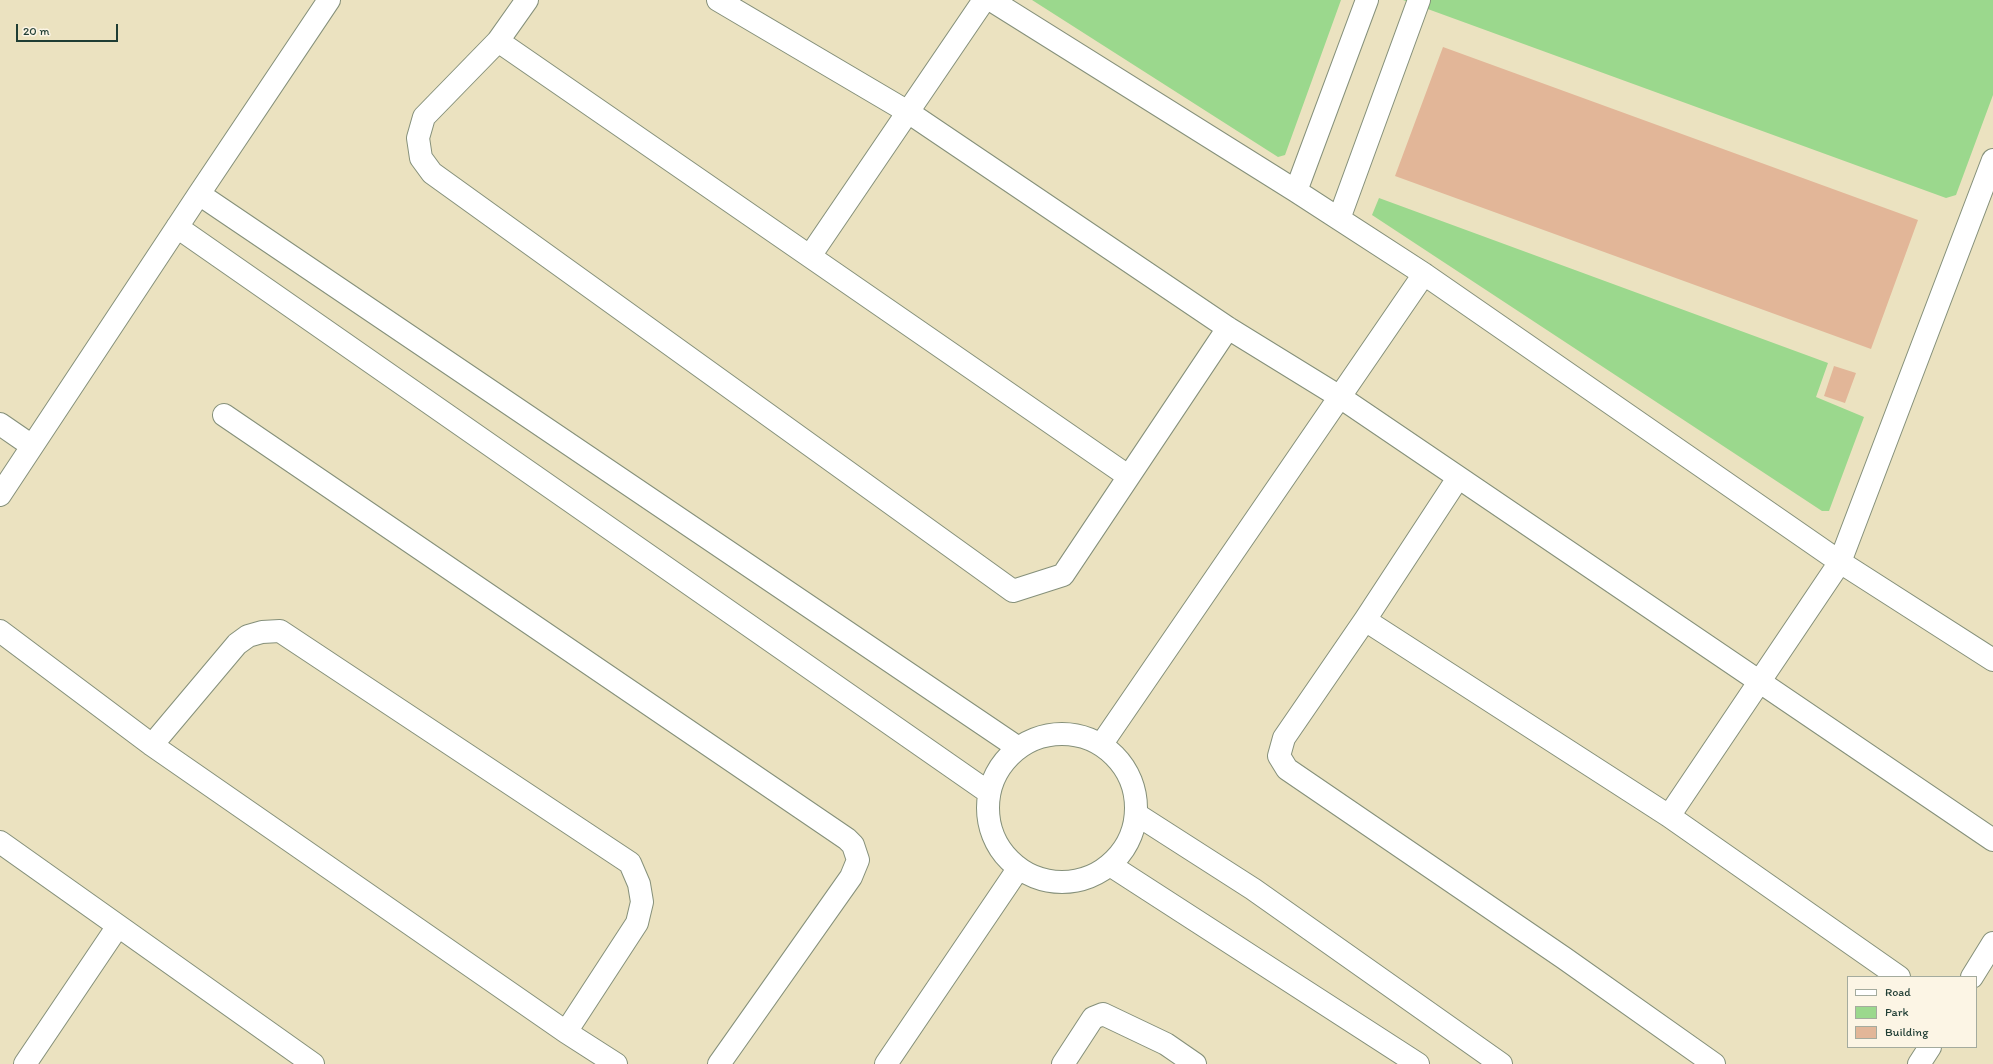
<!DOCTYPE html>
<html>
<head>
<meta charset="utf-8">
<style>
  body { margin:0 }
  #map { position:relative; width:1993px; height:1064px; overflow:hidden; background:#ebe2c0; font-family:Itim,sans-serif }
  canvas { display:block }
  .legend { position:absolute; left:1847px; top:976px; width:130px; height:72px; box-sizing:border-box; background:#fcf5e5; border:1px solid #a4ab9e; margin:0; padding:5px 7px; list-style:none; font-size:12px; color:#1f3d34 }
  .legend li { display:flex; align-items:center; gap:8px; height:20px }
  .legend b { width:20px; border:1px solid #a4ab9e }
  .scale { position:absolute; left:16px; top:24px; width:102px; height:18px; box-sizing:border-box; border:2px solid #1f3d34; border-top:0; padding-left:5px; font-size:12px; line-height:14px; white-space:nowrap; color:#1f3d34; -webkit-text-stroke:3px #fcf5e5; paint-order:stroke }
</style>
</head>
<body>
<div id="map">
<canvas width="1993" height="1064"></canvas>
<ul class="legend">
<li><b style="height:5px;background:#fff"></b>Road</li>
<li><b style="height:11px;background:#9bd88d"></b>Park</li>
<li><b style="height:11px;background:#e2b698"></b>Building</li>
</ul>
<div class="scale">20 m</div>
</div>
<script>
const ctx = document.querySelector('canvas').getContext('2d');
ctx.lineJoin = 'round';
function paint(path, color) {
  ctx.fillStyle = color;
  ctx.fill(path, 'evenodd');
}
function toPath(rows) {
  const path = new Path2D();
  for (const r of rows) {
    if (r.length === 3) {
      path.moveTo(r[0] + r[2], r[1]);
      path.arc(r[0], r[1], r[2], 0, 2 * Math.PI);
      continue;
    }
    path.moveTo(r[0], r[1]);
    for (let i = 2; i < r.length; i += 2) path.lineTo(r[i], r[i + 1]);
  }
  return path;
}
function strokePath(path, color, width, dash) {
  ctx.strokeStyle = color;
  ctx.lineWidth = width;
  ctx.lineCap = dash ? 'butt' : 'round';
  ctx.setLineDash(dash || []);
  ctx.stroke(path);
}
paint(toPath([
  [1032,0,1341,0,1285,155,1278,157],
  [1403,0,1993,0,1993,95,1956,195,1946,198],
  [1379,198,1828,363,1816,397,1864,417,1829,511,1822,511,1372,215]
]), '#9bd88d');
paint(toPath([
  [1443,47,1918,220,1871,349,1395,176],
  [1834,366,1856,373,1845,403,1824,396]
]), '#e2b698');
const minor = toPath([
  [527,0,498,41,424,117,418,138,421,158,432,173,1013,591,1063,575,1228,328],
  [718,0,908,112,1228,328,1340,397,1993,840],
  [991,0,1296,191,1424,274,1840,562,1993,660],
  [498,41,1128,476],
  [1296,191,1367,0],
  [199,194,1017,747],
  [1339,219,1419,0],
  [177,227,988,792],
  [810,256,984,0],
  [224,415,847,839,853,845,858,860,851,877,719,1064],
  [0,424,32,446],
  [1458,478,1365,620,1669,816,1899,977],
  [0,495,199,194,329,0],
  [1365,620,1284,738,1279,756,1287,769,1564,958,1714,1064],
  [0,631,152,745,566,1032,616,1064],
  [1062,808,74],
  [152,745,237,644,248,636,262,632,280,631,630,863,639,884,642,902,637,923,566,1032],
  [1101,745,1424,274],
  [1136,814,1253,889,1501,1064],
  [1669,816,1840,562,1993,160],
  [0,842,313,1064],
  [1110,865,1418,1064],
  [1972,977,1993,943],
  [25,1064,118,926],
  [886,1064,1018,869],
  [1063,1064,1093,1018,1103,1014,1166,1044,1195,1064],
  [1919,1064,1930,1047]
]);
strokePath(minor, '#85907a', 24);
strokePath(minor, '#fff', 22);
</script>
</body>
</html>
